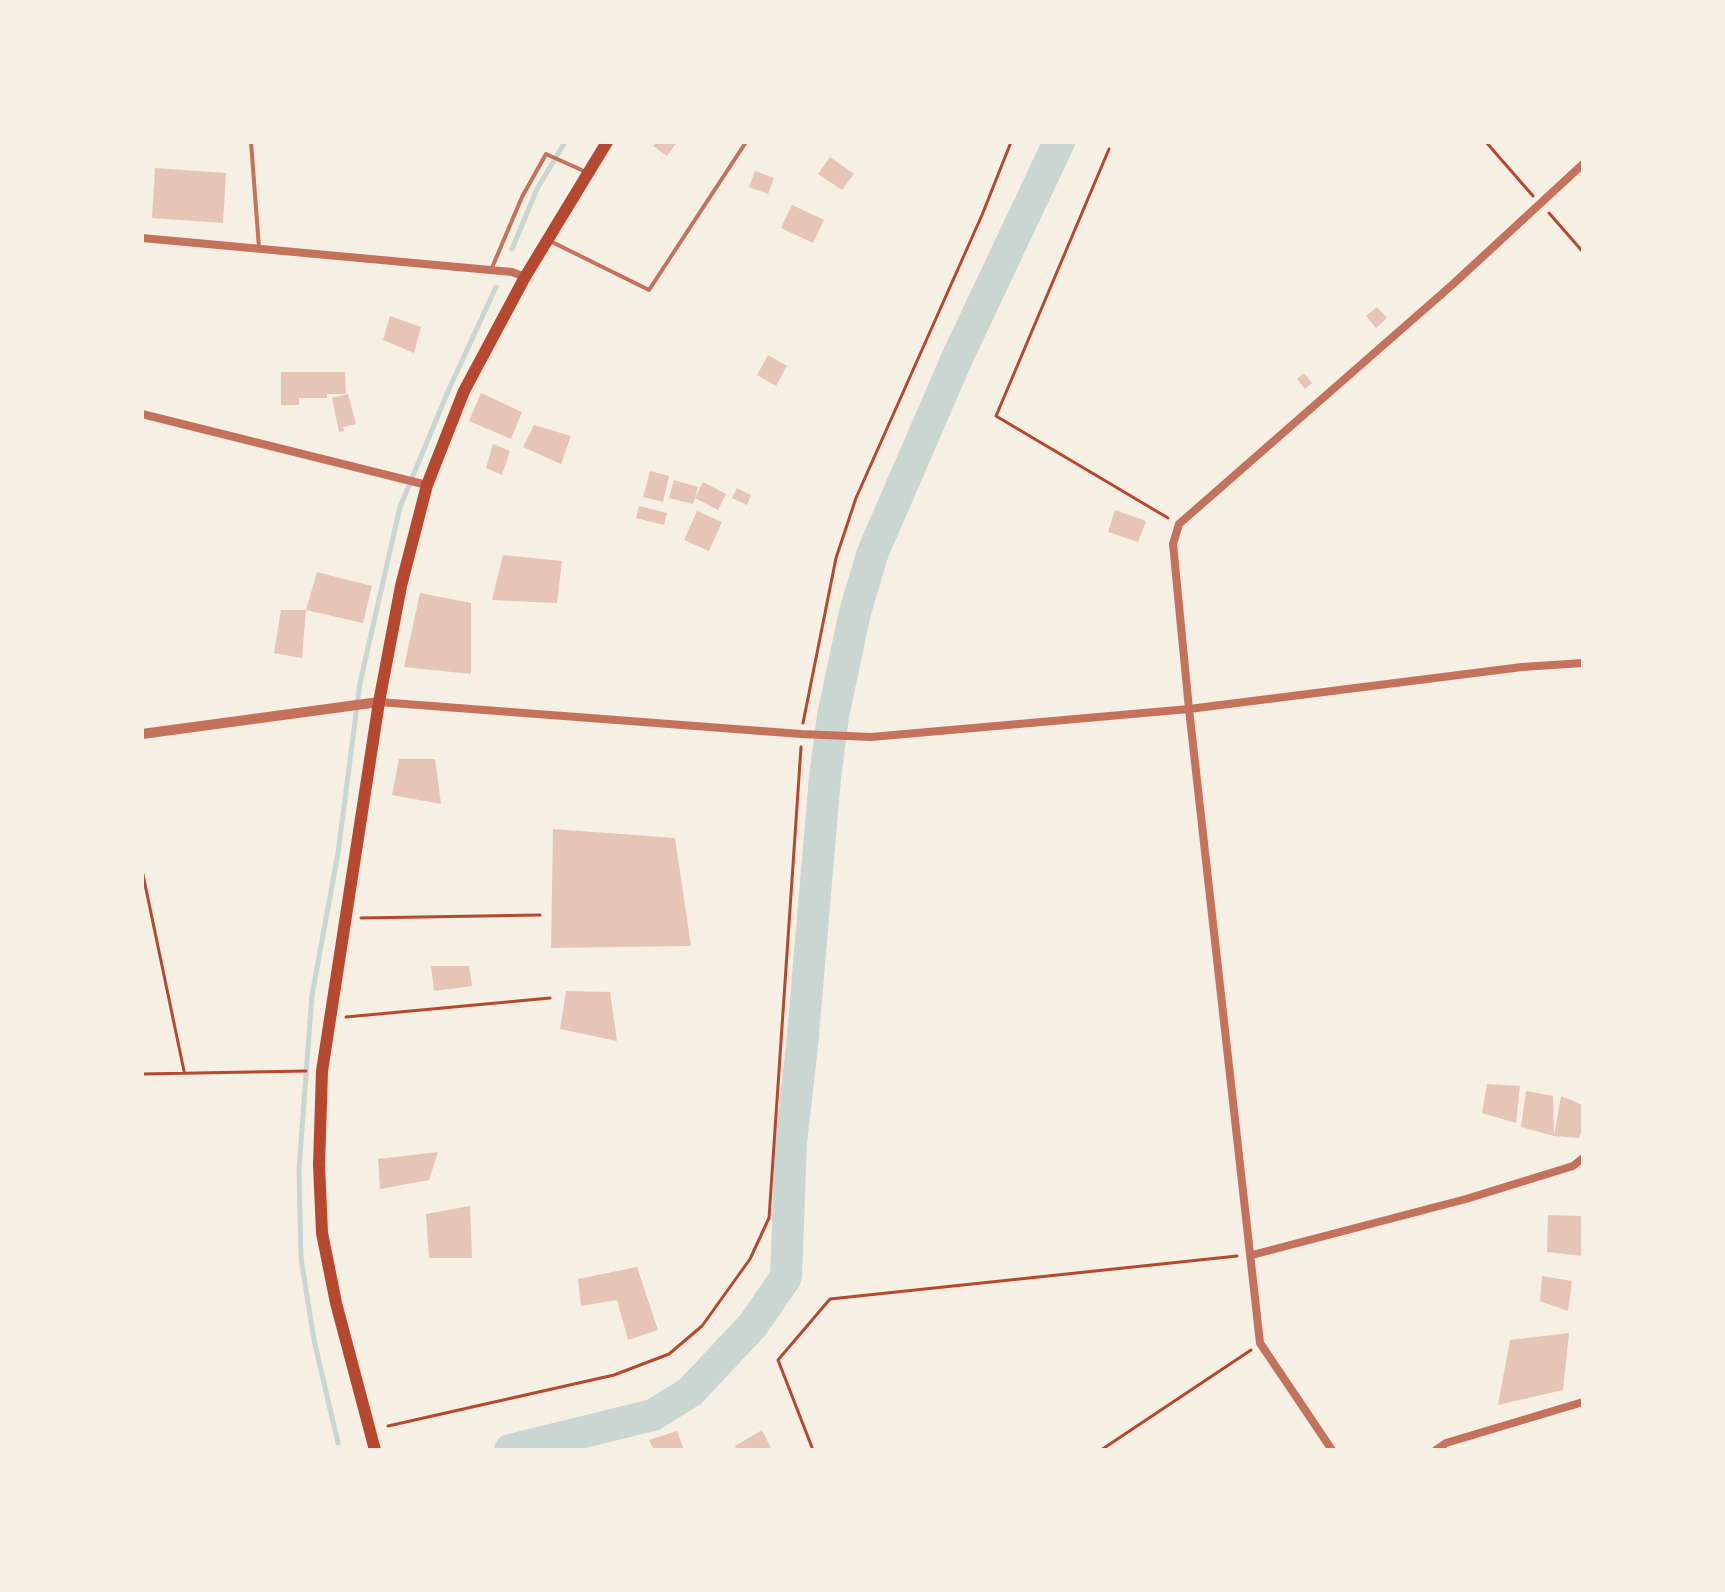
<!DOCTYPE html>
<html>
<head>
<meta charset="utf-8">
<style>
  body { margin:0 }
  #map { position:relative; width:1725px; height:1592px; overflow:hidden; background:#f6efe4; font-family:Poppins,sans-serif }
  canvas { display:block }
  .frame { position:absolute; inset:0; border:144px solid #f6efe4; pointer-events:none }
</style>
</head>
<body>
<div id="map">
<canvas width="1725" height="1592"></canvas>
<div class="frame"></div>
</div>
<script>
const ctx = document.querySelector('canvas').getContext('2d');
ctx.lineJoin = 'round';
function toPath(rows) {
  const path = new Path2D();
  for (const r of rows) {
    path.moveTo(r[0], r[1]);
    for (let i = 2; i < r.length; i += 2) path.lineTo(r[i], r[i + 1]);
  }
  return path;
}
function strokePath(path, color, width, dash) {
  ctx.strokeStyle = color;
  ctx.lineWidth = width;
  ctx.lineCap = dash ? 'butt' : 'round';
  ctx.setLineDash(dash || []);
  ctx.stroke(path);
}
function paint(path, color) {
  ctx.fillStyle = color;
  ctx.fill(path, 'evenodd');
}
strokePath(toPath([
  [512,249,537,189,565,142],
  [338,1443,314,1340,301,1258,299,1169,312,995,338,853,360,683,400,507,449,389,496,287]
]), '#c9d6d2', 5);
strokePath(toPath([
  [510,1450,653,1415,690,1392,753,1325,786,1277,791,1142,802,1046,825,777,833,716,855,612,873,552,958,356,1059,142]
]), '#c9d6d2', 32);
paint(toPath([
  [656,142,677,142,667,156,653,146],
  [830,157,854,174,842,190,818,174],
  [155,168,226,173,223,223,152,218],
  [755,171,774,178,768,194,749,187],
  [792,205,824,220,813,243,781,228],
  [1377,307,1387,318,1376,328,1366,316],
  [390,316,421,327,414,353,383,340],
  [768,355,787,366,776,386,757,375],
  [281,372,345,372,346,394,327,394,327,398,299,398,299,405,281,405],
  [1304,373,1312,383,1305,389,1297,379],
  [481,393,522,412,511,439,469,421],
  [348,394,356,424,343,427,344,431,339,432,332,398],
  [534,425,571,436,561,464,523,447],
  [493,444,510,451,502,475,486,468],
  [650,471,669,476,663,502,643,497],
  [674,480,698,487,693,504,669,498],
  [703,482,726,494,718,510,695,498],
  [737,488,751,495,747,505,732,498],
  [639,506,667,513,664,525,636,518],
  [1115,510,1146,521,1138,542,1108,532],
  [697,511,722,522,709,551,684,540],
  [503,555,562,561,557,603,492,600],
  [317,572,372,586,363,623,306,610],
  [420,593,471,603,471,674,404,667],
  [281,610,306,610,302,658,274,653],
  [399,759,435,759,441,804,392,795],
  [553,829,675,838,691,946,551,948],
  [431,966,469,966,472,986,434,991],
  [566,991,610,992,617,1041,560,1029],
  [1487,1084,1520,1086,1516,1123,1482,1113],
  [1526,1091,1553,1096,1554,1136,1561,1096,1583,1105,1583,1127,1579,1138,1554,1136,1521,1127],
  [438,1152,429,1180,380,1189,378,1159],
  [470,1206,472,1258,429,1258,426,1214],
  [1548,1215,1583,1216,1583,1256,1547,1252],
  [637,1267,658,1330,628,1340,617,1300,581,1306,578,1279],
  [1542,1276,1572,1281,1568,1311,1540,1301],
  [1569,1333,1563,1390,1498,1405,1510,1340],
  [762,1430,772,1450,737,1450,735,1446],
  [677,1431,684,1450,654,1450,649,1440]
]), '#e6c5b7');
strokePath(toPath([
  [1486,142,1533,196],
  [1109,149,996,416,1168,518],
  [1549,213,1583,252],
  [803,723,836,558,856,498,982,215,1011,142],
  [142,870,184,1071],
  [361,918,540,915],
  [346,1017,550,998],
  [142,1074,306,1071],
  [388,1426,614,1375,669,1354,702,1326,750,1259,769,1218,801,747],
  [813,1450,778,1360,830,1299,1237,1256],
  [1101,1450,1251,1350]
]), '#b5482f', 3);
strokePath(toPath([
  [251,142,259,248],
  [548,240,649,290,746,142],
  [491,270,522,197,546,154,586,172]
]), '#c5725c', 4);
strokePath(toPath([
  [142,238,512,272,525,277],
  [142,414,427,485],
  [379,702,801,734,871,737,1189,709,1522,667,1583,663],
  [1252,1255,1466,1199,1573,1166,1583,1158],
  [1332,1450,1260,1343,1189,709,1173,544,1179,524,1452,285,1583,164],
  [1436,1450,1446,1443,1583,1402]
]), '#c5725c', 8);
strokePath(toPath([
  [142,734,379,702]
]), '#c5725c', 10);
strokePath(toPath([
  [375,1450,336,1303,322,1233,319,1165,322,1071,379,702,401,586,427,485,464,391,525,277,607,142]
]), '#b5482f', 12);
</script>
</body>
</html>
